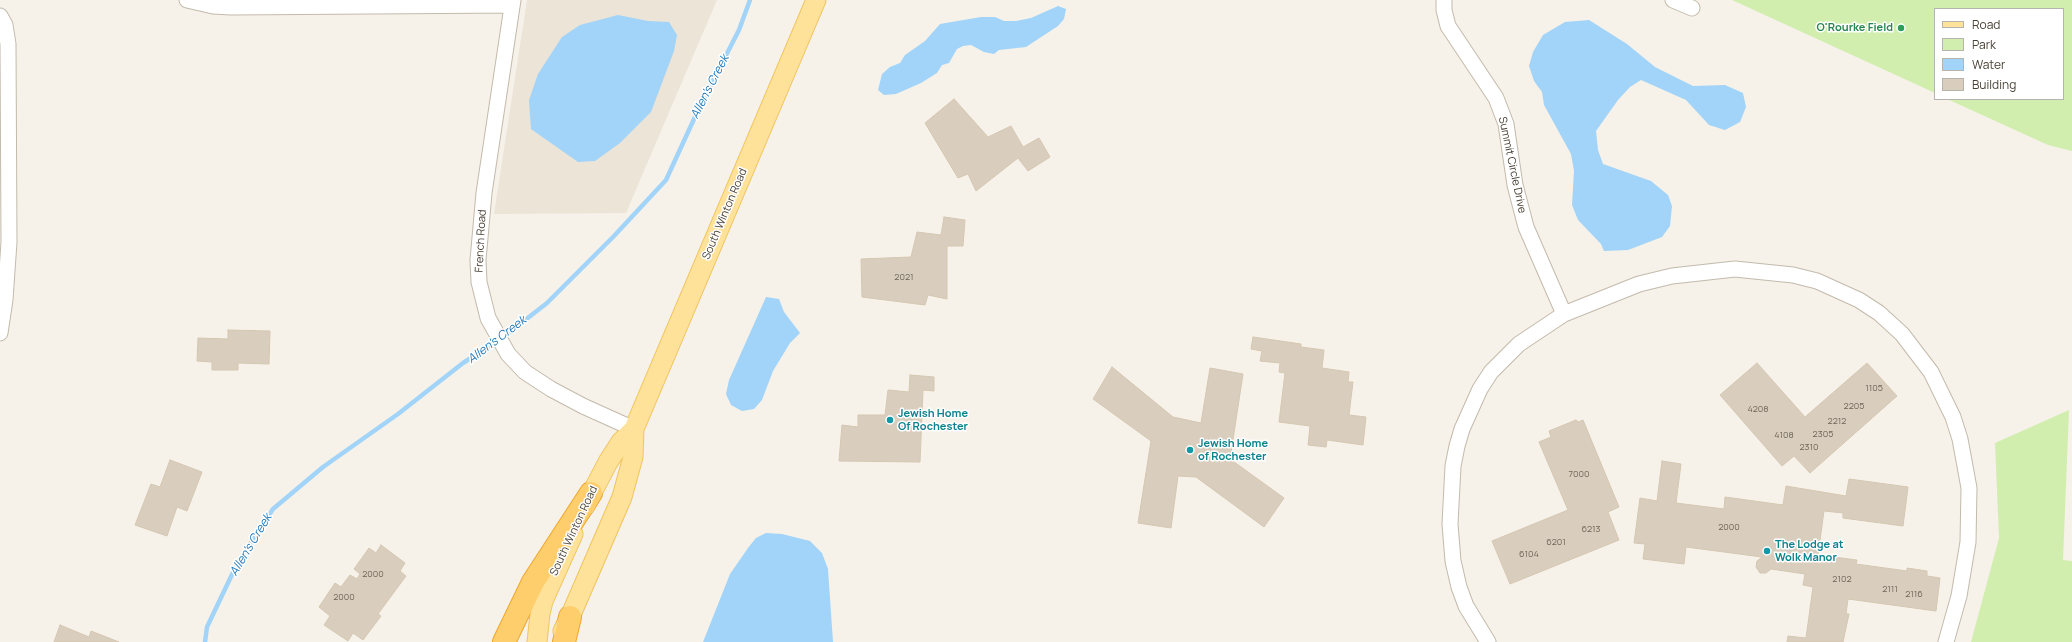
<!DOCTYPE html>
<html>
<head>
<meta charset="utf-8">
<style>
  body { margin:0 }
  #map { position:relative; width:2072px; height:642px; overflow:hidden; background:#f6f2ea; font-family:Manrope,sans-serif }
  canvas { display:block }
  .legend { position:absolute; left:1934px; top:8px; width:130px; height:92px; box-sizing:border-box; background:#fff; border:1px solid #b7b4af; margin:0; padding:5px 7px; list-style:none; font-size:12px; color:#4b4337 }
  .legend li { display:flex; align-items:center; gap:8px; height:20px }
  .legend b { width:20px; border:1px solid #b7b4af }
</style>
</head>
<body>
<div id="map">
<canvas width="2072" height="642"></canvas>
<ul class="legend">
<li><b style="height:5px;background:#ffe29a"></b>Road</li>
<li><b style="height:11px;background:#d1eeaf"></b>Park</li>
<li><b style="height:11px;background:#a1d4f8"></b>Water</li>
<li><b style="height:11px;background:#d9cebe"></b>Building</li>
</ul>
</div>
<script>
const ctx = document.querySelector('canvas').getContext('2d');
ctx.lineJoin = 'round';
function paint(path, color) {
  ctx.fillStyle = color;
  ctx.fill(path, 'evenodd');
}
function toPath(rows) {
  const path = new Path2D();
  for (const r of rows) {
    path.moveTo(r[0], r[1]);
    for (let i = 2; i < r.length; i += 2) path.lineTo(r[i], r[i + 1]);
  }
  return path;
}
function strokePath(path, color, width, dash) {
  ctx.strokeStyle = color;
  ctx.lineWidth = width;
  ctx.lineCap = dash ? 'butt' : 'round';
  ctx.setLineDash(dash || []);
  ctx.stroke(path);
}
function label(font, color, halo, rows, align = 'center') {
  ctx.font = font + ' Manrope,sans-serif';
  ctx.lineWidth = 3;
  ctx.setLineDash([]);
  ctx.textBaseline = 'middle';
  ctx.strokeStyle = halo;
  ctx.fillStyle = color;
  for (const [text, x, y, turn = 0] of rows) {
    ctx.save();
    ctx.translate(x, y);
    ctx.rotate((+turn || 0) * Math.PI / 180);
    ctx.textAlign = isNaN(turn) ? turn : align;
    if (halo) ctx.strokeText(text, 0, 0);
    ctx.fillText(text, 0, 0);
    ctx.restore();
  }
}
paint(toPath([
  [527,0,717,0,626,213,494,214]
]), '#ebe4d7');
paint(toPath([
  [1732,0,2072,0,2072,151,2048,145,1947,99,2063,99,2063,9,1935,9,1935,93],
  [2069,410,2063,560,2072,561,2072,642,1971,642,1999,538,1995,443]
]), '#d1eeaf');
paint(toPath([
  [1058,6,1066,9,1064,19,1058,26,1026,47,999,50,994,54,984,52,971,45,963,46,957,49,949,63,942,65,937,73,921,83,896,94,884,95,878,90,882,74,890,67,900,63,905,55,925,41,940,24,981,17,995,17,1004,21,1016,21,1031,18],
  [618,15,648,21,669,22,677,35,674,51,651,112,620,143,595,161,578,162,531,129,529,100,538,74,562,37,580,25],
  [1589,20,1627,44,1655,67,1693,86,1725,85,1743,93,1746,107,1740,122,1725,130,1709,125,1686,100,1641,80,1630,87,1618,100,1596,131,1598,150,1603,164,1651,181,1668,195,1672,206,1670,226,1662,237,1628,250,1604,251,1601,244,1578,220,1572,205,1574,171,1571,154,1544,105,1542,92,1534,81,1529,66,1533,52,1543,35,1565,22],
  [766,297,779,299,784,312,800,333,790,343,773,371,762,400,754,409,742,411,731,405,726,394,729,380],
  [766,533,782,534,810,541,822,553,828,569,833,642,703,642,730,574,748,548,756,538]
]), '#a1d4f8');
strokePath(toPath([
  [205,642,207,627,237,564,273,509,323,467,398,414,463,363,506,335,547,303,614,236,666,180,700,106,739,30,750,0]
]), '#a1d4f8', 4.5);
const building = toPath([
  [954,99,988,137,1011,126,1023,147,1039,138,1050,157,1028,171,1018,158,976,191,968,174,958,178,925,123,954,99],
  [944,217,965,220,963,246,947,246,947,299,928,295,925,305,862,297,861,259,911,257,917,232,941,235,944,217],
  [228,330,270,331,269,364,238,363,238,370,212,370,212,362,197,361,198,338,228,339,228,330],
  [1253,337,1301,344,1301,347,1324,350,1322,368,1349,372,1348,382,1353,382,1349,415,1366,417,1363,445,1327,440,1326,447,1308,445,1310,426,1279,422,1285,373,1279,372,1280,363,1260,361,1262,351,1251,349,1253,337],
  [1757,363,1805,417,1867,363,1897,396,1810,473,1794,456,1782,466,1720,395,1757,363],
  [1112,367,1173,417,1201,423,1210,368,1243,374,1230,459,1284,498,1264,527,1196,477,1178,476,1171,528,1138,523,1151,441,1093,399,1112,367],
  [910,375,934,377,934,391,923,390,920,462,839,461,842,425,858,427,858,415,885,415,888,390,909,392,910,375],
  [1576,420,1578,422,1583,420,1619,507,1608,512,1619,540,1510,584,1492,541,1568,510,1539,442,1551,437,1549,431,1576,420],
  [170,460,202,472,187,511,177,507,167,536,135,525,151,484,160,487,170,460],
  [1662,461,1681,464,1676,503,1724,509,1725,497,1783,505,1786,486,1846,496,1849,479,1908,487,1903,526,1843,518,1843,513,1824,511,1818,555,1857,560,1856,564,1907,571,1907,568,1927,571,1927,576,1940,578,1936,611,1848,599,1846,614,1849,614,1843,642,1787,642,1788,636,1806,638,1813,587,1803,585,1805,574,1771,569,1766,573,1760,573,1756,567,1757,561,1762,557,1686,547,1684,564,1643,559,1645,544,1634,543,1640,498,1657,501,1662,461],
  [381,545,405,563,400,571,406,576,378,614,381,616,363,640,353,633,348,641,324,625,330,616,319,607,335,583,341,587,350,575,357,579,360,574,354,569,369,548,376,553,381,545],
  [60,625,89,637,91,631,119,642,54,642,60,625]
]);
paint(building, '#d9cebe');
strokePath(building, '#d5c6b0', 1);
const minor = toPath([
  [187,0,213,6,231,7,512,5],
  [513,0,484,193,478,260,479,282,488,318,508,354,525,372,551,389,583,406,634,429],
  [1444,0,1444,10,1448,26,1496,98,1506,124,1515,185,1526,227,1564,314],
  [1673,0,1692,8],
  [0,16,5,25,8,44,9,242,5,300,0,333],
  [1488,642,1466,606,1459,587,1453,561,1450,524,1453,466,1457,446,1462,429,1480,389,1491,372,1519,344,1564,314,1639,284,1672,276,1735,269,1793,275,1817,281,1859,300,1879,313,1902,334,1931,372,1953,417,1960,439,1969,488,1968,542,1959,596,1946,642]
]);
const major = toPath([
  [585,506,608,462,621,442,634,429,816,0],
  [563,631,570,617,622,497,633,457,634,429],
  [537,642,540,614,543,601,573,534]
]);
const highway = toPath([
  [504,642,533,582,591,493],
  [564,642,570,617]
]);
strokePath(minor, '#c3baab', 17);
strokePath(major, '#f0c45e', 21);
strokePath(highway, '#eda62d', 24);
strokePath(minor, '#fff', 15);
strokePath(major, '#ffe29a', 19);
strokePath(highway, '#ffce6c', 22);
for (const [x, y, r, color] of [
  [1901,28,4,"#2e9e5b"],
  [890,420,4,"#0f9aa8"],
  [1190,450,4,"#0f9aa8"],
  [1767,551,4,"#0f9aa8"]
]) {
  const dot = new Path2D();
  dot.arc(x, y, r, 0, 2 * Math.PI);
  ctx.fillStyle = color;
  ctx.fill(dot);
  strokePath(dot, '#fff', 1.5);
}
label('9px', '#6e6659', null, [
  ["2021",904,277],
  ["1105",1874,388],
  ["2205",1854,406],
  ["4208",1758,409],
  ["2212",1837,421],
  ["2305",1823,434],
  ["4108",1784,435],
  ["2310",1809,447],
  ["7000",1579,474],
  ["2000",1729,527],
  ["6213",1591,529],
  ["6201",1556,542],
  ["6104",1529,554],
  ["2000",373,574],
  ["2102",1842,579],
  ["2111",1890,589],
  ["2116",1914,594],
  ["2000",344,597]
]);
label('bold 11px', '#27864d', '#fff', [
  ["O'Rourke Field",1893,28]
], 'right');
label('11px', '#4b4337', '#fff', [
  ["Summit Circle Drive",1512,165,78],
  ["South Winton Road",725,214,-67],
  ["French Road",481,241,-87],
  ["South Winton Road",574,531,-65]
]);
label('bold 11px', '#0d838f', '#fff', [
  ["Jewish Home",898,414],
  ["Of Rochester",898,427],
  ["Jewish Home",1198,444],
  ["of Rochester",1198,457],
  ["The Lodge at",1775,545],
  ["Wolk Manor",1775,558]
], 'left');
label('italic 12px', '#237aba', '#fff', [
  ["Allen's Creek",710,87,-63],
  ["Allen's Creek",497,340,-37],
  ["Allen's Creek",251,545,-59]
]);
</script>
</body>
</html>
